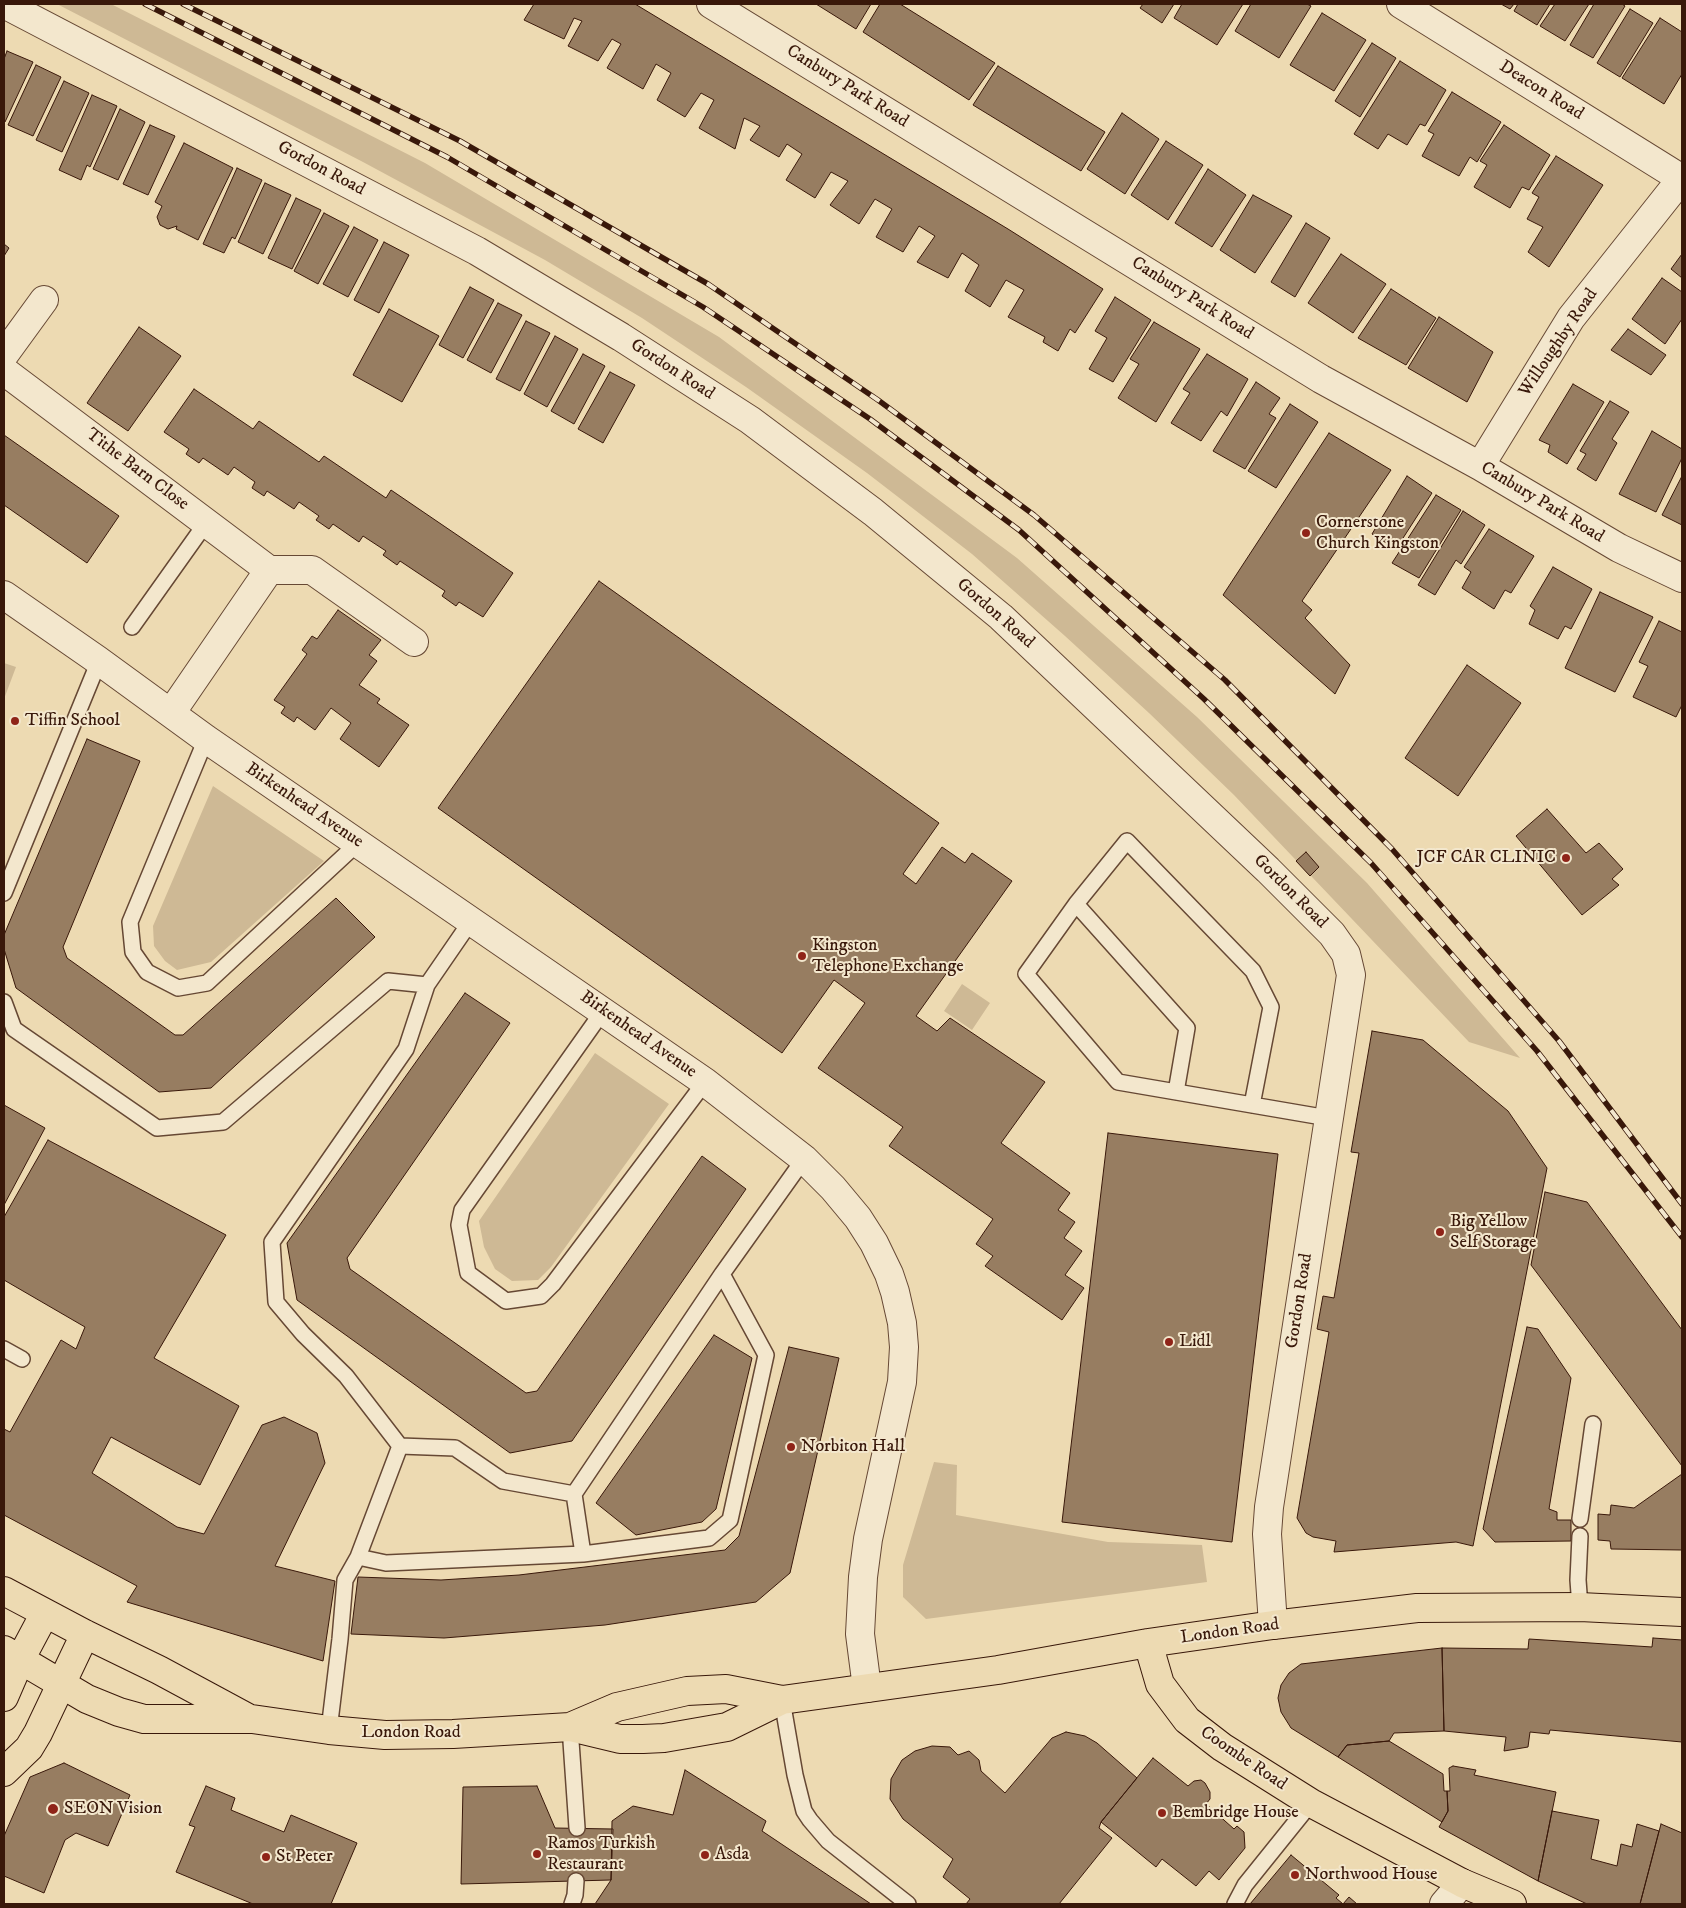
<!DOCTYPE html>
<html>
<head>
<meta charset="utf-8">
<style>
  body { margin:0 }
  #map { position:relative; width:1686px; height:1908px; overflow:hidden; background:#eddab2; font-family:"IM FELL DW Pica",serif }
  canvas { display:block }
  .frame { position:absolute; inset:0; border:5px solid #39180a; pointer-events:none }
</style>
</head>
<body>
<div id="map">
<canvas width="1686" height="1908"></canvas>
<div class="frame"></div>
</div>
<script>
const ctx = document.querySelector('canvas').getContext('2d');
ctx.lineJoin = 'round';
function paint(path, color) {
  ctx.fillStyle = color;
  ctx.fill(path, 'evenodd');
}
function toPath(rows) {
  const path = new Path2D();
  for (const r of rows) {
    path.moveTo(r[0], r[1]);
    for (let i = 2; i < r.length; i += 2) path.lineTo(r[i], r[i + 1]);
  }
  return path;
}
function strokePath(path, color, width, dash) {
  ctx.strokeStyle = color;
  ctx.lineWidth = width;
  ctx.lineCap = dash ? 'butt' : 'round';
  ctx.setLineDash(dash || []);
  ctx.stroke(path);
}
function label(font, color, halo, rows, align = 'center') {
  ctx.font = font + ' "IM FELL DW Pica",serif';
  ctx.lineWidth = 4;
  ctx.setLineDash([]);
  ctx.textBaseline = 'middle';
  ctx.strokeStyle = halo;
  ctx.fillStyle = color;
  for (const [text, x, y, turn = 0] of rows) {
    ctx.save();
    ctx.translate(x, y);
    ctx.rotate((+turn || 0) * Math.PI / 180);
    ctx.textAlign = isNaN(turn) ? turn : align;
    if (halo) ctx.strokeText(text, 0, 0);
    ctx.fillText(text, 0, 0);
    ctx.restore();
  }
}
paint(toPath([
  [57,4,111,4,425,163,719,337,1017,558,1197,717,1367,883,1520,1058,1469,1042,1234,795,1149,713,1065,636,972,554,867,473,746,387,642,318,545,260,363,162],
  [4,663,16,667,4,699],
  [213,786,324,861,211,962,177,970,165,961,154,946,153,926],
  [962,984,990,1003,972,1030,944,1011],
  [595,1053,669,1104,551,1267,538,1280,512,1281,495,1269,484,1247,479,1221],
  [934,1462,957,1465,956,1515,1108,1542,1202,1545,1207,1582,926,1619,903,1597,903,1565]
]), '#ceb995');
const building = toPath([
  [534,4,635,4,1008,229,1103,289,1075,333,1070,329,1058,351,1043,342,1045,337,1008,317,1024,290,1006,280,990,307,965,291,979,265,962,253,948,278,917,262,935,236,919,226,903,252,876,237,892,209,875,199,859,224,830,205,848,181,831,172,815,198,786,180,802,154,787,144,779,157,750,140,760,126,744,118,735,149,699,128,714,100,701,93,685,117,657,100,671,73,656,64,643,89,607,68,621,44,612,39,598,61,568,46,582,21,574,18,564,39,524,20,534,4],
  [816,4,871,4,856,29,816,4],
  [880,4,900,4,995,63,969,100,863,32,880,4],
  [1143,4,1174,4,1162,23,1140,8,1143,4],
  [1182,4,1243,4,1217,45,1174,18,1182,4],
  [1251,4,1307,4,1311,6,1279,58,1235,31,1251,4],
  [1501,4,1514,4,1510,9,1501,4],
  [1518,4,1550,4,1537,25,1514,11,1518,4],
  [1555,4,1589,4,1565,41,1540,26,1555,4],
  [1594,4,1622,4,1625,6,1593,58,1570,45,1594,4],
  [1630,9,1653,23,1620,77,1597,63,1630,9],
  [1322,13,1366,40,1334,91,1290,65,1322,13],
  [1660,18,1682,32,1682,74,1664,104,1622,78,1660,18],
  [1372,43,1396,58,1360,117,1335,101,1372,43],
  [7,51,33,62,5,122,4,121,4,59,7,51],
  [1400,61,1446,90,1425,126,1420,124,1407,145,1388,134,1378,149,1354,134,1400,61],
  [36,65,61,77,33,136,8,125,36,65],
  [998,66,1105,132,1081,171,973,105,998,66],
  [64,81,89,93,62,152,36,140,64,81],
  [1452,92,1501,122,1477,162,1470,157,1459,176,1422,156,1434,134,1428,131,1452,92],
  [92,95,117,106,90,167,87,165,81,180,59,170,92,95],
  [120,109,145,122,118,180,93,169,120,109],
  [1122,113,1159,139,1125,194,1087,169,1122,113],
  [150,125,175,136,148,195,123,184,150,125],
  [1504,125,1550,155,1529,190,1522,187,1510,208,1474,187,1487,165,1480,161,1504,125],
  [1166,141,1203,165,1168,220,1131,195,1166,141],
  [184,143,233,168,198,240,176,229,177,226,168,229,160,225,157,217,162,206,155,202,184,143],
  [1556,156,1603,185,1549,267,1528,252,1543,227,1527,219,1539,197,1532,193,1556,156],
  [237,168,262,180,235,239,232,237,224,253,203,244,237,168],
  [1208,169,1246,195,1212,247,1175,223,1208,169],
  [265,183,291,195,263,254,238,242,265,183],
  [1253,195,1292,216,1255,273,1220,250,1253,195],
  [296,198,321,210,292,269,268,258,296,198],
  [324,213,349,226,318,284,294,271,324,213],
  [1306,223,1330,238,1295,297,1271,282,1306,223],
  [354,227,378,240,348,297,323,284,354,227],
  [384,242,409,255,379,313,354,300,384,242],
  [4,244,9,248,4,256,4,244],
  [1341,254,1386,284,1353,333,1308,303,1341,254],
  [1682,254,1682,278,1671,269,1682,254],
  [1662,278,1682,292,1682,319,1665,344,1632,319,1662,278],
  [470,287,494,300,463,358,439,345,470,287],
  [1391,289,1436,318,1406,365,1358,338,1391,289],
  [1115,297,1151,320,1113,382,1089,369,1107,338,1095,331,1115,297],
  [498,303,522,315,491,373,467,360,498,303],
  [389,309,439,336,402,402,353,375,389,309],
  [1439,317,1493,352,1467,402,1408,368,1439,317],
  [526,321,550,333,520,391,496,379,526,321],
  [1154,322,1200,349,1156,422,1118,398,1139,364,1130,359,1154,322],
  [139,327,181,356,128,431,87,403,139,327],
  [1628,329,1666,355,1651,375,1611,350,1628,329],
  [555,336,578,349,547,407,524,394,555,336],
  [583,354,605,366,574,424,551,411,583,354],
  [1207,354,1248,379,1227,416,1221,411,1201,441,1171,423,1190,393,1183,389,1207,354],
  [610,372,635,385,603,443,578,429,610,372],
  [1256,382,1280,398,1269,414,1276,418,1245,469,1213,451,1256,382],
  [1573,384,1604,402,1567,464,1548,452,1550,445,1539,440,1573,384],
  [194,389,253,429,259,421,319,462,324,456,386,498,391,490,513,573,483,617,459,602,456,606,442,596,445,591,400,561,397,565,383,555,386,551,363,536,359,542,333,524,329,529,316,520,319,516,299,502,294,509,267,491,264,496,252,488,255,482,234,467,228,475,203,458,199,463,186,454,189,449,164,432,194,389],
  [1610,401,1629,412,1612,439,1617,443,1596,481,1577,469,1586,454,1580,451,1610,401],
  [1290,404,1318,422,1276,488,1248,471,1290,404],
  [1652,431,1682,449,1682,458,1656,512,1619,494,1652,431],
  [1329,433,1391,470,1302,601,1312,610,1305,618,1350,665,1335,694,1223,595,1329,433],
  [4,435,119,516,87,563,4,505,4,435],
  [1407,476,1432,493,1396,549,1372,534,1407,476],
  [1682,476,1682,525,1662,515,1682,476],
  [1436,495,1461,510,1419,578,1392,563,1436,495],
  [1463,511,1485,525,1461,564,1456,560,1435,595,1418,585,1463,511],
  [1489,529,1534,556,1511,593,1505,590,1494,609,1462,588,1471,572,1464,567,1489,529],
  [1553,567,1592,589,1571,629,1565,626,1558,639,1529,624,1535,610,1530,606,1553,567],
  [599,581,939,823,903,874,916,884,942,847,965,863,972,853,1012,881,916,1016,937,1031,950,1018,1045,1082,1001,1143,1070,1193,1058,1210,1075,1222,1064,1238,1082,1251,1065,1275,1084,1288,1062,1320,985,1266,993,1256,976,1244,993,1219,889,1146,903,1127,818,1068,865,1003,834,980,782,1053,438,808,599,581],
  [1600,592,1653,617,1615,692,1565,668,1600,592],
  [338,610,381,640,369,655,377,661,359,685,380,699,377,703,409,725,379,767,340,739,351,723,331,708,315,730,297,717,294,722,281,713,285,707,274,700,307,654,302,650,312,636,317,639,338,610],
  [1659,621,1682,632,1682,705,1676,717,1633,697,1648,666,1639,662,1659,621],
  [1467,665,1521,703,1458,796,1405,758,1467,665],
  [87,739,140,761,63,947,67,958,175,1035,183,1035,336,898,375,937,211,1088,159,1092,16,988,4,949,4,935,87,739],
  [1547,809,1586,853,1599,843,1623,869,1612,879,1619,885,1582,915,1516,836,1547,809],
  [1306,852,1319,867,1310,876,1296,861,1306,852],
  [465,993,510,1023,347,1258,350,1269,526,1393,537,1391,702,1156,746,1189,572,1441,510,1453,297,1300,287,1243,465,993],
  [1372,1031,1423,1040,1508,1111,1547,1168,1473,1546,1456,1542,1334,1552,1336,1541,1313,1537,1306,1533,1297,1518,1329,1332,1317,1329,1323,1296,1334,1298,1359,1153,1351,1152,1372,1031],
  [4,1105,45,1128,4,1205,4,1105],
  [1108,1133,1278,1154,1232,1542,1062,1522,1108,1133],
  [48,1140,226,1235,154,1358,239,1406,200,1485,111,1437,92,1473,177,1527,204,1534,262,1425,284,1417,317,1433,325,1463,275,1566,335,1581,323,1661,127,1602,137,1586,4,1515,4,1429,10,1432,61,1340,76,1349,85,1327,4,1280,4,1217,48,1140],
  [1545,1192,1587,1202,1682,1330,1682,1466,1531,1265,1545,1192],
  [1527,1327,1538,1329,1571,1378,1549,1509,1557,1512,1557,1520,1571,1520,1571,1541,1495,1542,1483,1529,1527,1327],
  [714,1335,752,1358,716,1509,702,1522,636,1535,596,1503,714,1335],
  [789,1347,839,1358,790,1573,756,1602,605,1625,444,1638,351,1634,358,1577,441,1580,519,1575,725,1550,739,1536,789,1347],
  [1682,1474,1682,1550,1611,1549,1610,1541,1598,1540,1598,1514,1610,1515,1611,1505,1634,1508,1682,1474],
  [1653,1638,1682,1640,1682,1742,1550,1730,1549,1734,1530,1732,1528,1747,1504,1751,1506,1737,1444,1731,1442,1648,1528,1649,1529,1639,1652,1647,1653,1638],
  [1442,1648,1444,1731,1394,1733,1389,1741,1347,1745,1338,1757,1291,1728,1281,1712,1278,1698,1281,1685,1289,1673,1301,1664,1442,1648],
  [1066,1732,1085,1736,1097,1743,1137,1778,1101,1822,1099,1828,1112,1838,1059,1904,966,1904,970,1899,943,1877,953,1859,903,1819,890,1799,891,1779,902,1760,915,1751,932,1746,950,1747,958,1755,969,1751,979,1760,981,1771,1005,1793,1052,1738,1066,1732],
  [1389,1741,1443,1774,1444,1791,1447,1791,1448,1811,1442,1822,1338,1757,1347,1745,1389,1741],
  [1153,1758,1188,1786,1194,1781,1201,1780,1205,1783,1210,1792,1210,1799,1206,1804,1234,1829,1237,1826,1244,1832,1245,1848,1219,1880,1209,1871,1196,1886,1162,1859,1156,1867,1101,1822,1153,1758],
  [64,1763,130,1795,108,1846,76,1833,65,1840,44,1893,4,1876,4,1836,30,1777,64,1763],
  [1453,1766,1476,1770,1474,1775,1556,1792,1538,1881,1439,1827,1448,1811,1447,1791,1450,1791,1449,1768,1453,1766],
  [685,1770,766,1821,762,1831,871,1904,595,1904,611,1880,612,1821,633,1806,673,1815,685,1770],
  [206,1786,235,1798,231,1810,284,1832,291,1815,357,1843,331,1904,253,1904,176,1872,195,1827,189,1825,206,1786],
  [537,1786,555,1828,613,1829,611,1880,461,1884,463,1787,537,1786],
  [1552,1811,1599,1820,1591,1859,1617,1866,1621,1844,1632,1847,1637,1824,1659,1831,1640,1904,1587,1904,1538,1881,1552,1811],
  [1661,1824,1682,1833,1682,1904,1640,1904,1661,1824],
  [1291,1855,1339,1895,1336,1898,1343,1904,1349,1897,1357,1904,1250,1904,1291,1855]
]);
paint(building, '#977d61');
strokePath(building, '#39180a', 1);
const service = toPath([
  [132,627,206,523],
  [206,739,130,922,133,952,147,972,178,988,207,983,358,843],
  [4,893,99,661],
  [1076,904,1187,1028,1176,1092],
  [471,921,427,985,406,1049,272,1242,276,1302,303,1334,346,1376,400,1446,455,1448,503,1481,574,1494,722,1274,804,1159],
  [4,1002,14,1029,157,1128,223,1122,388,981,427,985],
  [603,1011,462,1210,459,1225,468,1273,506,1301,541,1296,553,1284,705,1082],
  [1252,1105,1271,1007,1253,971,1127,841,1076,904,1026,974,1118,1082,1328,1118],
  [4,1349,22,1359],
  [574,1494,583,1554,709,1538,730,1520,766,1355,722,1274],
  [1580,1519,1593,1424],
  [358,1557,386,1563,583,1554],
  [1580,1607,1578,1580,1580,1536],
  [782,1700,795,1775,804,1811,810,1820,828,1841,908,1904],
  [570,1727,577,1828],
  [329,1730,340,1639,345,1580,358,1557,400,1446],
  [572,1904,575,1895,576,1881],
  [1235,1904,1245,1885,1311,1803]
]);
const minor = toPath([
  [4,4,477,251,621,337,750,420,873,512,1001,617,1268,870,1332,934,1346,954,1351,975,1269,1507,1267,1534,1273,1625],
  [711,4,1321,379,1480,466,1619,548,1682,578],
  [1401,4,1682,179],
  [4,355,44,300],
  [4,371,269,570,312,570,414,642],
  [1480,466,1571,318,1682,178],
  [4,595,99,661,206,739,705,1082,804,1159,833,1188,858,1218,874,1243,889,1274,895,1292,902,1323,904,1347,902,1382,868,1539,863,1577,860,1634,867,1688],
  [171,713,269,570],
  [1444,1904,1462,1883]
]);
const primary = toPath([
  [4,1591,85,1634,159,1670,248,1718],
  [1148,1643,1160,1684,1187,1720,1222,1747,1311,1803,1462,1883,1512,1904],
  [4,1650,87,1699,119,1712,144,1719,252,1719,329,1730,385,1735,453,1734,570,1727,620,1739,643,1739,664,1738,727,1727,782,1700,998,1670,1148,1643,1273,1625,1417,1608,1580,1607,1682,1612],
  [4,1697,20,1660,45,1613],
  [570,1727,617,1707,687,1691,726,1689,782,1700],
  [4,1772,29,1748,38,1733,85,1634]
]);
strokePath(service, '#664834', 18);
strokePath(minor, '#664834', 30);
strokePath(primary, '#39180a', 30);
strokePath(service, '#f3e7cd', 15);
strokePath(minor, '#f3e7cd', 28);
strokePath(primary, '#eddab2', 28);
const rail = toPath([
  [145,4,447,157,703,307,870,419,1019,530,1204,699,1371,863,1537,1051,1682,1237],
  [183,4,460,141,708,284,878,400,1034,515,1225,680,1392,849,1559,1041,1682,1204]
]);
strokePath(rail, '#39180a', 5.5);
strokePath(rail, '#f3e7cd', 4, [11]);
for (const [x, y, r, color] of [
  [1306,533,5,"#8f2418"],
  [15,721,5,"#8f2418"],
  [1566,858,5,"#8f2418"],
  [802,956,5,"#8f2418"],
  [1440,1232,5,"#8f2418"],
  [1169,1342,5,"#8f2418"],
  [791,1447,5,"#8f2418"],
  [53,1809,6,"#8f2418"],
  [1162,1813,5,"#8f2418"],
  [537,1854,5,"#8f2418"],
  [705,1855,5,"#8f2418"],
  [266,1857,5,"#8f2418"],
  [1295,1875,5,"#8f2418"]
]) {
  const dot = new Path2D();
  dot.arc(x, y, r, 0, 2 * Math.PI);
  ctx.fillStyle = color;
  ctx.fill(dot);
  strokePath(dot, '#f3e7cd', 2);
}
label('18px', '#39180a', '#f3e7cd', [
  ["Canbury Park Road",847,87,32],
  ["Deacon Road",1541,91,32],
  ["Gordon Road",321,169,28],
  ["Canbury Park Road",1192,299,32],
  ["Willoughby Road",1559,343,-56],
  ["Gordon Road",672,370,33],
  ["Tithe Barn Close",137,470,37],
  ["Canbury Park Road",1542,503,31],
  ["Gordon Road",995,614,41],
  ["Birkenhead Avenue",304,806,34],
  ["Gordon Road",1290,892,45],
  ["Birkenhead Avenue",638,1035,35],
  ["Gordon Road",1300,1301,-81],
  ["London Road",1230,1632,-8],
  ["London Road",411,1733],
  ["Coombe Road",1243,1759,34]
]);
label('18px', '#39180a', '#f3e7cd', [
  ["Cornerstone",1316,523],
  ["Church Kingston",1316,544],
  ["Tiffin School",25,721],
  ["JCF CAR CLINIC",1556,858,"right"],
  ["Kingston",812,946],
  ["Telephone Exchange",812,967],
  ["Big Yellow",1450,1222],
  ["Self Storage",1450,1243],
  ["Lidl",1179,1342],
  ["Norbiton Hall",801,1447],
  ["SEON Vision",64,1809],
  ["Bembridge House",1172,1813],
  ["Ramos Turkish",547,1844],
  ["Restaurant",547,1865],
  ["Asda",715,1855],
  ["St Peter",276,1857],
  ["Northwood House",1305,1875]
], 'left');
</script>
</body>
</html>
